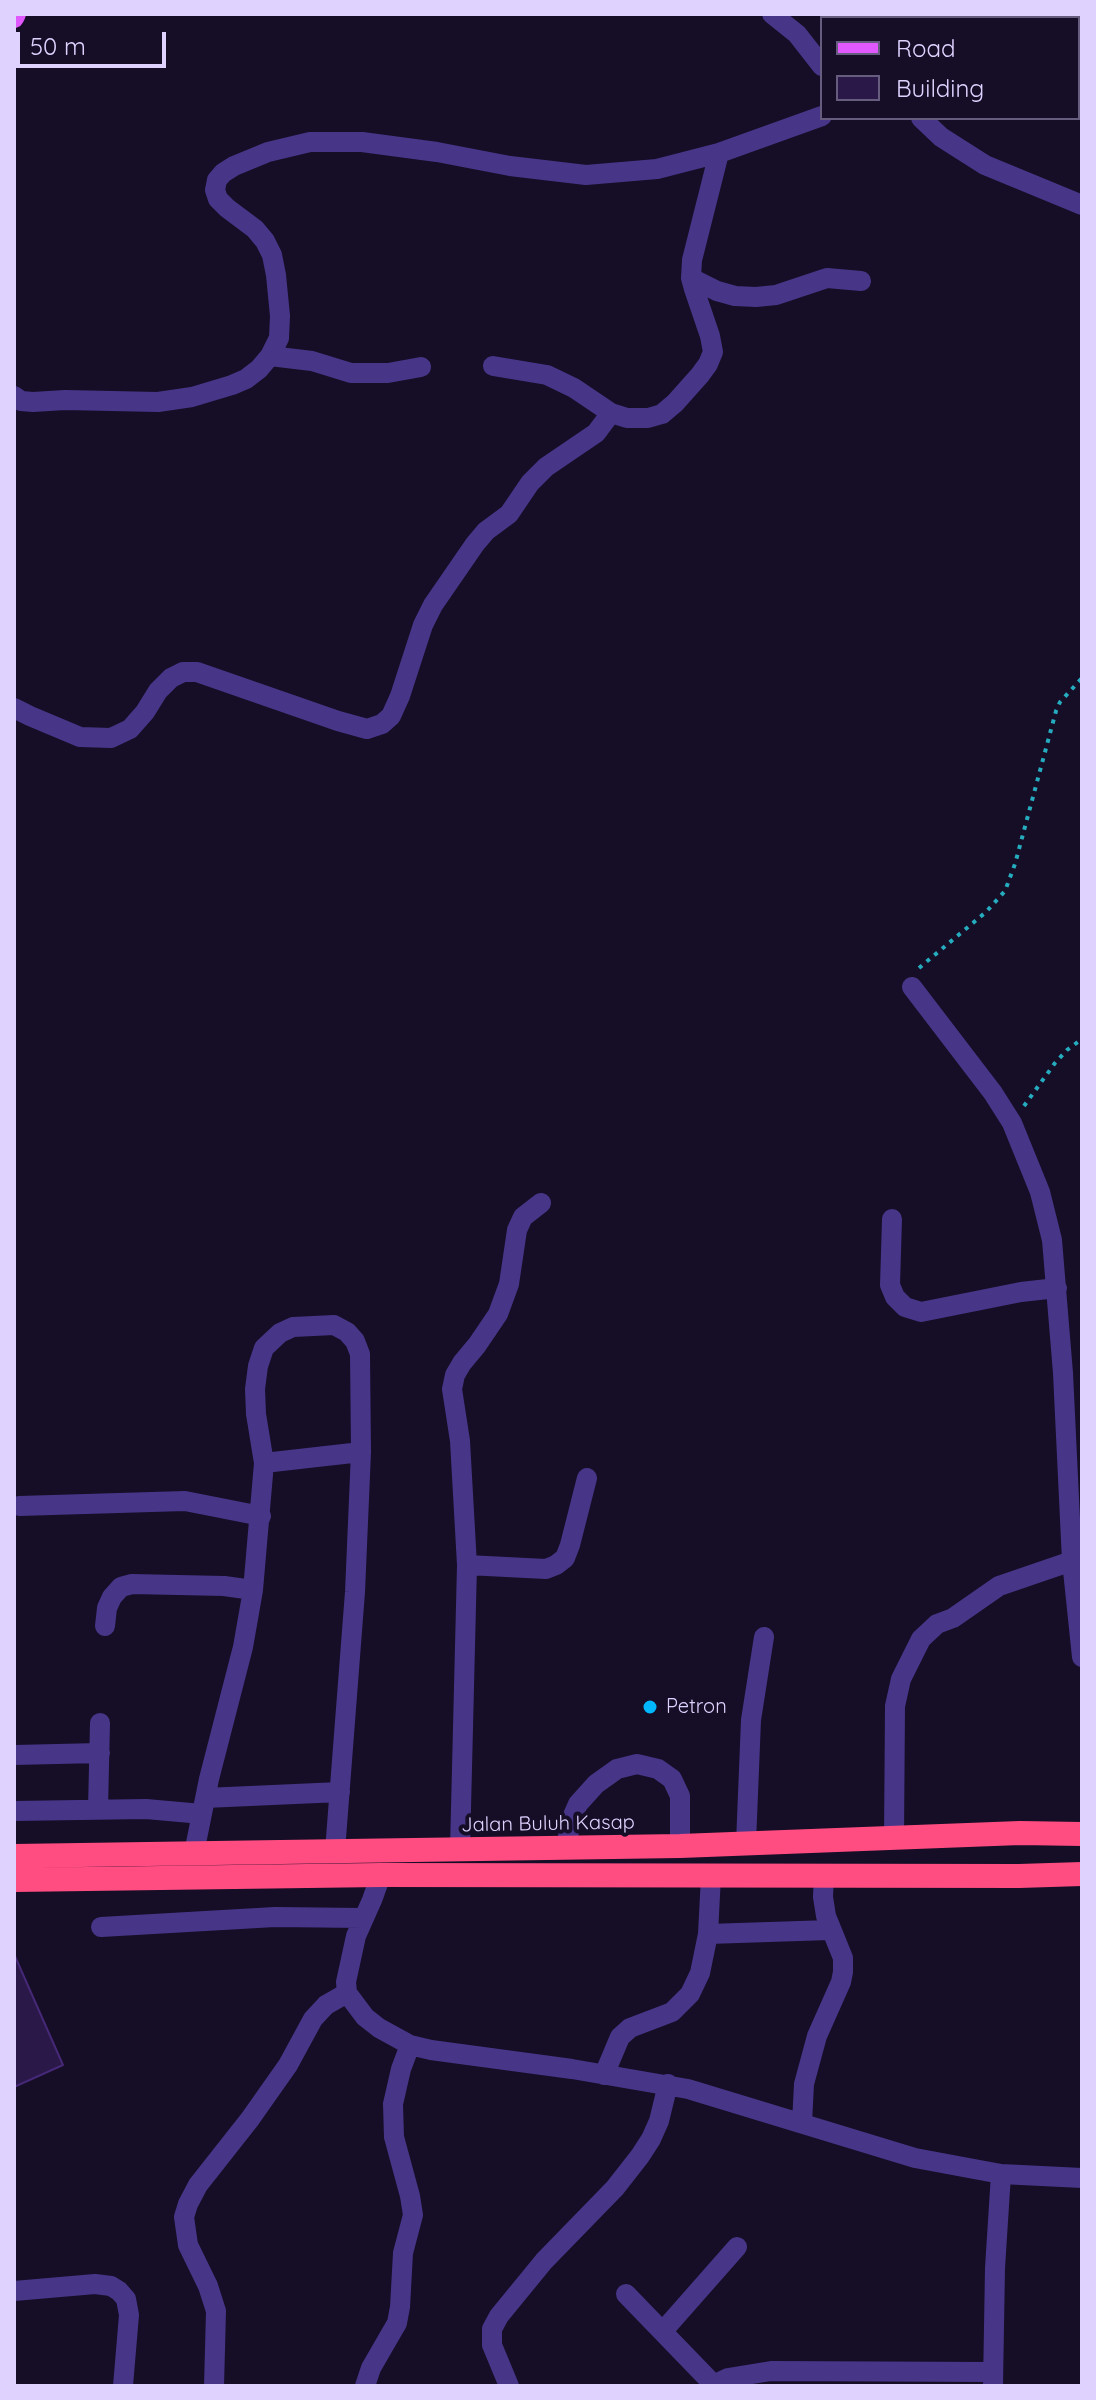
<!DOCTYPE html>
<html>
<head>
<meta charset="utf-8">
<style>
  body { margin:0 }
  #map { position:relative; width:1096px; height:2400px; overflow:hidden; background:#160d26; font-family:Quicksand,sans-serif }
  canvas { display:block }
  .frame { position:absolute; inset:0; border:16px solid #dfd2ff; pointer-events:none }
  .legend { position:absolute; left:820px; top:16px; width:260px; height:104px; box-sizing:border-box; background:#160d26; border:2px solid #665c7d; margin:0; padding:10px 14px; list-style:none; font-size:24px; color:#dfd2ff }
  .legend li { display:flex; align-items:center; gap:16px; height:40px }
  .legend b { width:40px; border:2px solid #665c7d }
  .scale { position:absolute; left:16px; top:32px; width:150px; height:36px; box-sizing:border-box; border:4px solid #dfd2ff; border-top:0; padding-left:10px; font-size:24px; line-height:28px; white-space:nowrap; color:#dfd2ff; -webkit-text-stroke:6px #160d26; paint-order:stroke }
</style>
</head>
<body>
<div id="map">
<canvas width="1096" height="2400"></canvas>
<div class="frame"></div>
<ul class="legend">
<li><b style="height:10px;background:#df59ff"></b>Road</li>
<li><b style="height:22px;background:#2a1848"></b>Building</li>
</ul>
<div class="scale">50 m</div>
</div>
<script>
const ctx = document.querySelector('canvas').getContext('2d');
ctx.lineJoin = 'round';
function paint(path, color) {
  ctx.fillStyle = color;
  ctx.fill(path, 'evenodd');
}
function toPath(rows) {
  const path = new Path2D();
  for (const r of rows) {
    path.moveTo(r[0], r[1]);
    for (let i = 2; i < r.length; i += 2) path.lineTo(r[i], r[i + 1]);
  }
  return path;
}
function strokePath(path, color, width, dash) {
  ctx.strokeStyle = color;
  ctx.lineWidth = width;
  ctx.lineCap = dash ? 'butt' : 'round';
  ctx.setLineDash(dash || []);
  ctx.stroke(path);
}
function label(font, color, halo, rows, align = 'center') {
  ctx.font = font + ' Quicksand,sans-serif';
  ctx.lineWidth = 8;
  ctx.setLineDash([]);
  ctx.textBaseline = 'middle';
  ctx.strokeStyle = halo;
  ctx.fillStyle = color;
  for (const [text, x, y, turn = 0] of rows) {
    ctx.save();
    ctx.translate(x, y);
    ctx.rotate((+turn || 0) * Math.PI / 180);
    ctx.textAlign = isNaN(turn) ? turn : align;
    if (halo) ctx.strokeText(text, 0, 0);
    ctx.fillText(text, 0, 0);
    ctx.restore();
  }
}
const building = toPath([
  [14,1954,63,2065,14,2087,14,1954]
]);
paint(building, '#2a1848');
strokePath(building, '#452876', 2);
strokePath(toPath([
  [919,968,986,912,1005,891,1015,864,1056,711,1060,702,1082,678],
  [1024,1106,1055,1063,1067,1050,1082,1039]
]), '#26acbf', 4, [4, 6]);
strokePath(toPath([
  [772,14,797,34,822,66],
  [921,118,941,137,985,165,1082,205],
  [691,278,717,291,735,296,756,297,776,295,827,278,861,281],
  [270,356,312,361,351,373,388,373,421,367],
  [493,366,547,375,574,388,611,413,627,418,648,418,662,414,675,403,700,375,708,364,713,352,710,336,694,289,691,278,692,260,719,153],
  [14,396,21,401,33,402,65,400,158,402,192,397,232,385,246,379,259,369,270,356,279,338,280,316,276,275,272,255,265,241,255,229,227,208,218,199,215,190,217,180,223,173,234,166,268,152,310,142,362,142,437,152,510,166,586,175,657,169,719,153,822,116],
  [14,708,30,716,80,737,111,738,130,729,145,712,158,691,171,678,183,672,197,672,338,721,367,729,382,724,391,716,400,696,423,625,433,605,475,544,486,531,509,514,530,483,546,467,596,433,611,413],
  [912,987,993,1093,1012,1123,1040,1192,1052,1240,1063,1373,1072,1561,1082,1657],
  [892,1219,890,1285,895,1297,905,1307,921,1312,1021,1292,1057,1288],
  [264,1463,361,1452],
  [19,1506,185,1501,261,1516],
  [467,1565,546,1569,556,1565,565,1558,570,1545,587,1478],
  [105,1626,107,1608,112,1597,121,1587,132,1584,224,1586,253,1590],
  [14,1755,100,1753],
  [205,1798,340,1792],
  [98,1809,100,1723],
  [14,1811,146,1809,202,1814],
  [894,1838,895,1706,901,1679,921,1639,937,1624,953,1618,999,1586,1072,1561],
  [746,1843,751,1720,764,1637],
  [566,1848,571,1820,578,1804,596,1784,617,1769,637,1764,658,1769,672,1779,680,1796,680,1846],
  [460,1849,467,1565,460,1441,452,1389,455,1375,462,1363,477,1345,498,1314,509,1284,517,1230,523,1217,541,1203],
  [194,1853,209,1779,243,1647,253,1590,264,1463,256,1414,255,1389,258,1366,264,1348,280,1333,293,1327,334,1325,347,1332,355,1341,360,1354,361,1452,355,1592,335,1851],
  [381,1875,372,1900,356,1936,346,1982,347,1993,365,2017,379,2028,410,2045,431,2050,572,2069,688,2089,915,2158,1001,2174,1082,2178],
  [101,1927,275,1917,363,1918],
  [708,1934,830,1930],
  [604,2075,620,2037,630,2028,672,2012,690,1994,700,1973,708,1934,711,1876],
  [802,2123,804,2084,817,2036,841,1982,843,1972,843,1958,826,1916,823,1897,824,1874],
  [14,2291,95,2284,111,2286,119,2291,126,2299,129,2315,123,2386],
  [626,2294,713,2384],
  [663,2331,737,2247],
  [993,2385,995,2268,1001,2174],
  [214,2386,216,2311,208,2286,188,2245,184,2217,188,2204,198,2185,250,2119,288,2065,313,2019,326,2005,347,1993],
  [365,2386,371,2368,397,2323,400,2307,403,2253,413,2215,410,2196,394,2137,393,2104,401,2069,410,2045],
  [509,2386,492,2345,492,2329,499,2316,544,2261,615,2188,640,2156,651,2139,659,2121,668,2084],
  [711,2386,728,2378,771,2371,993,2372]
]), '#473588', 20);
strokePath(toPath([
  [14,18,16,14]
]), '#df59ff', 20);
strokePath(toPath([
  [14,1856,680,1846,1020,1833,1082,1834],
  [14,1880,381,1875,1019,1876,1082,1874]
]), '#ff4d82', 24);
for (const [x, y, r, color] of [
  [650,1707,8,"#00b6fd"]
]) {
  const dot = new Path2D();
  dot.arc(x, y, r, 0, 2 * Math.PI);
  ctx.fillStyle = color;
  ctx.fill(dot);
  strokePath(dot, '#160d26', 3);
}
label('20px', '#dfd2ff', '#160d26', [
  ["Petron",666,1707]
], 'left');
label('20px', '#dfd2ff', '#160d26', [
  ["Jalan Buluh Kasap",548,1824,-1]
]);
</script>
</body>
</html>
